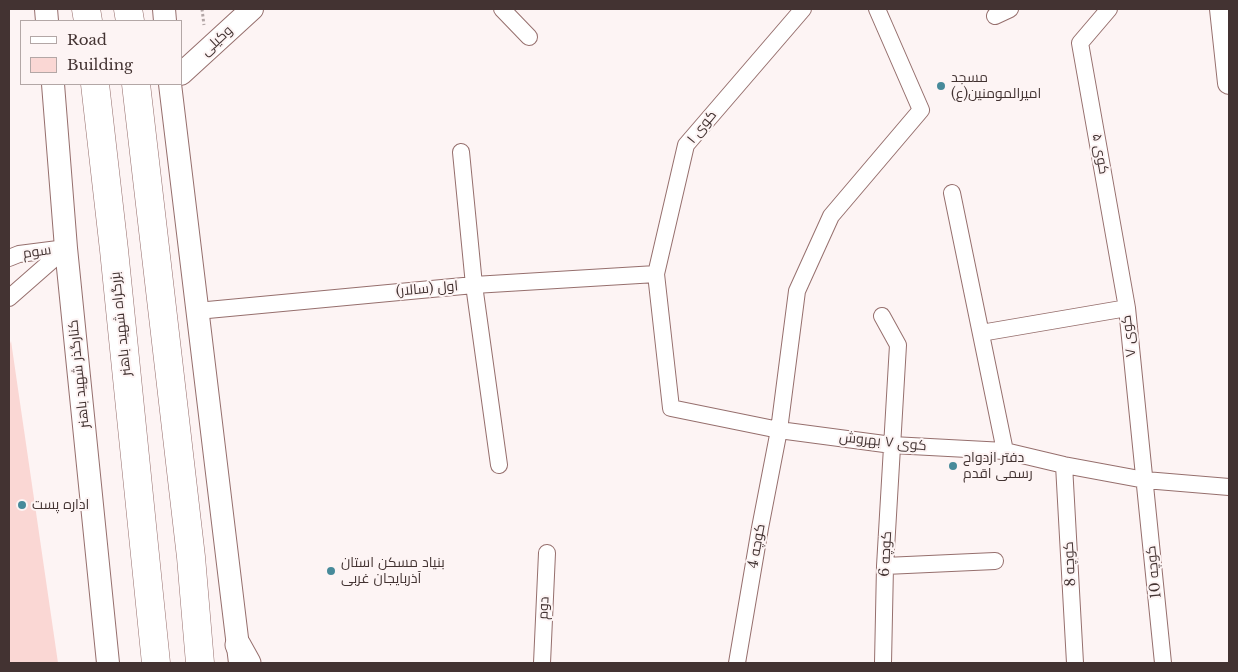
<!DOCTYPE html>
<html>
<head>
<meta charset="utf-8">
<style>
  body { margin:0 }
  #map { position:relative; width:1238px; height:672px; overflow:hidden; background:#fdf4f4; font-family:"Libre Baskerville",serif }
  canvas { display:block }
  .frame { position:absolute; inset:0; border:10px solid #433332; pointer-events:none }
  .legend { position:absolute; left:20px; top:20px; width:162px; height:65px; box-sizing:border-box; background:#fdf4f4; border:1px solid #b3a7a6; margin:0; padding:6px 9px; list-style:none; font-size:15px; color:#433332 }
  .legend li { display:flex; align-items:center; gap:10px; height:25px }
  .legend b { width:25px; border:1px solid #b3a7a6 }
</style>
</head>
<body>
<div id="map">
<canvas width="1238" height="672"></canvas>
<div class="frame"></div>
<ul class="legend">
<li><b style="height:6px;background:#fff"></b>Road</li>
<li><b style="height:14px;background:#fad7d4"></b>Building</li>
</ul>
</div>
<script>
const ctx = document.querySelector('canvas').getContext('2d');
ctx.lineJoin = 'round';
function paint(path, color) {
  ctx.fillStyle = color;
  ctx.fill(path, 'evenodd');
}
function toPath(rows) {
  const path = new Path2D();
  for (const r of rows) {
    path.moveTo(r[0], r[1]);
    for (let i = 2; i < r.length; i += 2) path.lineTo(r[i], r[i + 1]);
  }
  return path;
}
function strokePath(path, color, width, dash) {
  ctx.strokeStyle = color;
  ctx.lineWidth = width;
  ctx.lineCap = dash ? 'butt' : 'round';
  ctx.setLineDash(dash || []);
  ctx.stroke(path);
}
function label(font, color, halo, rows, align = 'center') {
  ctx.font = font + ' "Libre Baskerville",Cairo,serif';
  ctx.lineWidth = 4;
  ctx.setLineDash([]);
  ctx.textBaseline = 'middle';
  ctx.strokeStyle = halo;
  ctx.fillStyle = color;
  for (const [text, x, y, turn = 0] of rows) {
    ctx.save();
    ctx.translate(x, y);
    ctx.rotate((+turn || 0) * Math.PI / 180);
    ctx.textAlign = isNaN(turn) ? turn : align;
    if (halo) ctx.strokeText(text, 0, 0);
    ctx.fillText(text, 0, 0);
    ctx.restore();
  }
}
paint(toPath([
  [11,341,58,663,9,663,9,347]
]), '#fad7d4');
const street = toPath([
  [502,9,529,37],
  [803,9,686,145,656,274,671,408,779,430,892,445,1005,451,1064,465,1145,480,1229,487],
  [1109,9,1080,43,1127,308],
  [995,16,1010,9],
  [461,152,474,285,499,465],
  [952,193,1005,451],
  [9,258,19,254,66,248],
  [9,298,66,248],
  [197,311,474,285,656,274],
  [882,316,898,345,885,566,883,663],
  [981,333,1127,308,1163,663],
  [1064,465,1075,663],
  [885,566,995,561],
  [542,663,547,553],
  [737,663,760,528,779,430,797,291,831,216,921,110,877,9]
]);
const secondary = toPath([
  [46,9,47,21],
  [164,9,165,21],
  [1221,9,1229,83],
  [181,74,252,9],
  [53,84,66,248,108,663],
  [170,84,240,663]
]);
const primary = toPath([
  [238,645,248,663]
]);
const highway = toPath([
  [86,9,88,21],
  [128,9,130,21],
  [95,84,114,250,156,663],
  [136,84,191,557,200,663]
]);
strokePath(street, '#966f6d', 18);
strokePath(secondary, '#966f6d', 24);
strokePath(primary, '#966f6d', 27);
strokePath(highway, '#966f6d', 29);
strokePath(toPath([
  [202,9,204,25]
]), '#b2a6a6', 3, [2.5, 2.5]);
strokePath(street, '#fff', 16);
strokePath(secondary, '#fff', 22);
strokePath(primary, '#fff', 25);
strokePath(highway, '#fff', 28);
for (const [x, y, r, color] of [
  [941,86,5,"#478a9a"],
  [953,466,5,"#478a9a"],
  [22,505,5,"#478a9a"],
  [331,571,5,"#478a9a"]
]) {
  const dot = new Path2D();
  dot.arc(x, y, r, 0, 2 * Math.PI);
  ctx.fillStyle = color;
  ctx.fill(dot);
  strokePath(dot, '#fdf4f4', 2);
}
label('14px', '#433332', '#fdf4f4', [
  ["وکیلی",217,41,-43],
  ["کوی ۱",702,127,-51],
  ["کوی ۵",1100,154,80],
  ["سوم",37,252,-8],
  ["اول (سالار)",427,289,-5],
  ["بزرگراه شهید باهنر",121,324,-96],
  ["کوی ۷",1129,336,-97],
  ["کنارگذر شهید باهنر",79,374,-96],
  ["کوی ۷ بهروش",883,442,6],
  ["کوچه 4",757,546,-80],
  ["کوچه 6",886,554,-87],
  ["کوچه 8",1070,564,-93],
  ["کوچه 10",1154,572,-96],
  ["دوم",544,608,-87]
]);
label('14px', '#433332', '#fdf4f4', [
  ["مسجد",951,78],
  ["امیرالمومنین(ع)",951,94],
  ["دفتر ازدواح",963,458],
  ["رسمی اقدم",963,474],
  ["اداره پست",32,505],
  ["بنیاد مسکن استان",341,563],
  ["آذربایجان غربی",341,579]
], 'left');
</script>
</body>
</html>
